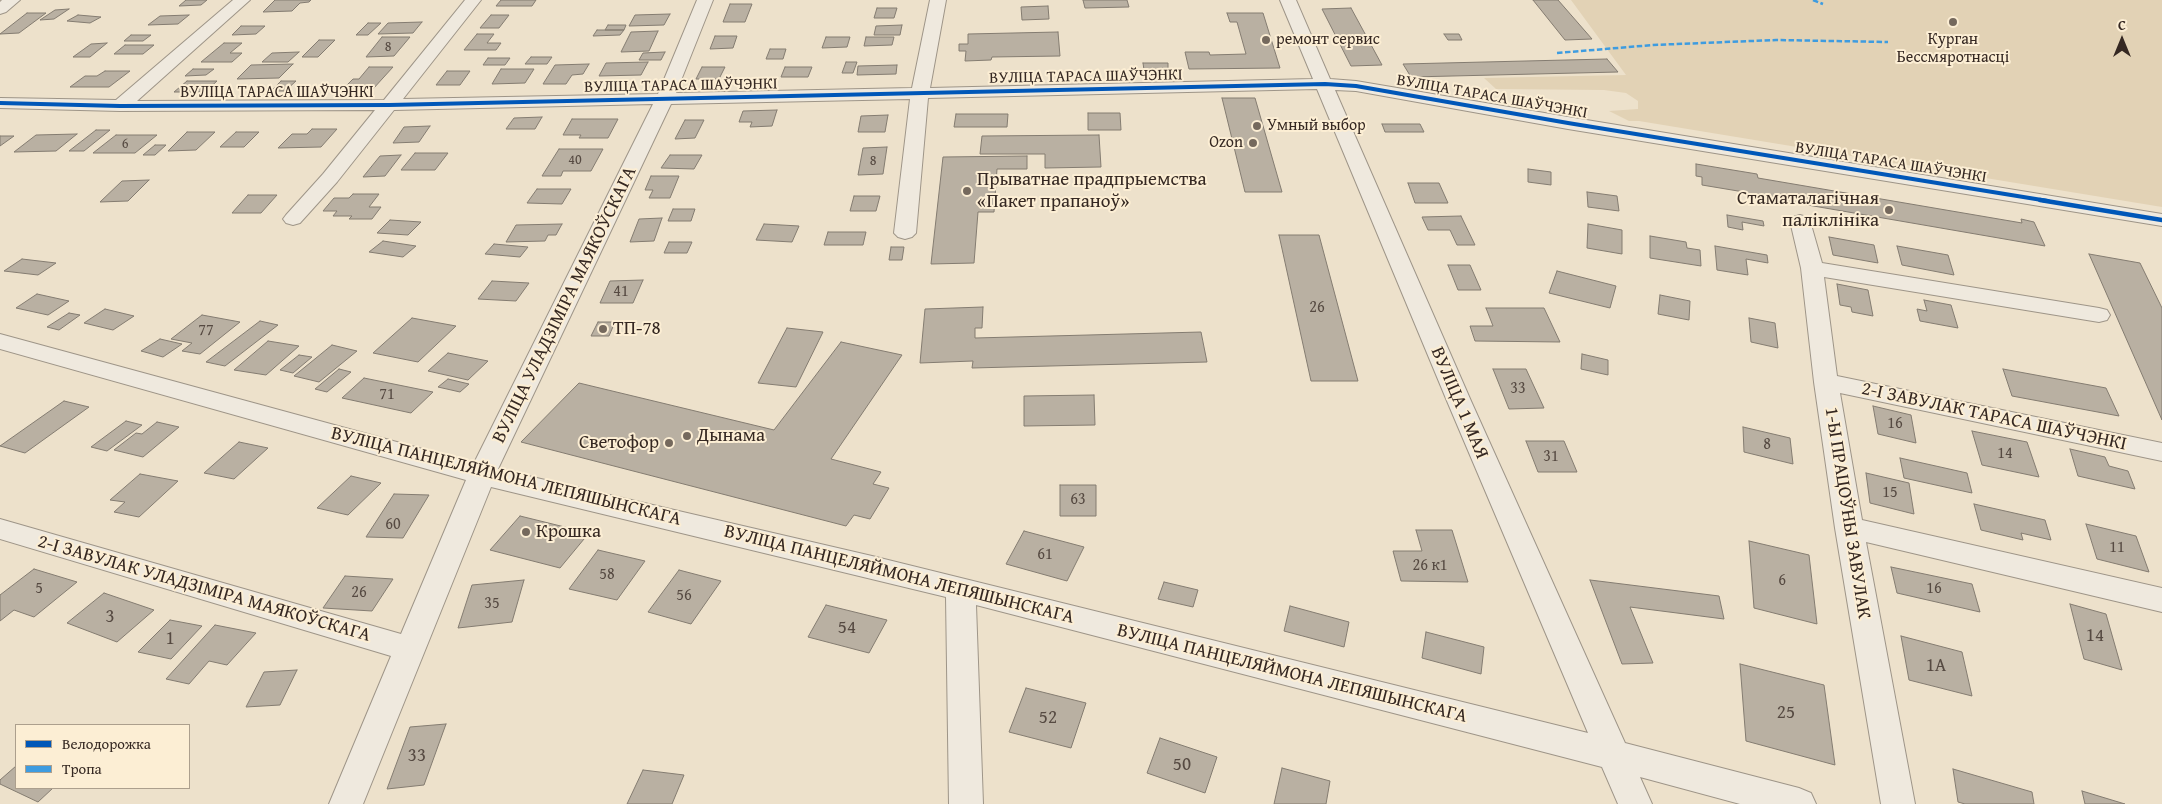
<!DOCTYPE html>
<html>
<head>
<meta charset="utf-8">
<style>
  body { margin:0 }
  #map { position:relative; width:2162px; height:804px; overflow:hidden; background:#ede1cb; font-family:"Gentium Book Plus",serif }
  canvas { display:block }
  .legend { position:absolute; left:15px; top:724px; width:175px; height:65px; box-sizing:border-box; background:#fceed4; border:1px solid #ac9f8d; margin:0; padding:6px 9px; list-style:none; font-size:15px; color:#352822 }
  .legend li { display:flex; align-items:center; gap:10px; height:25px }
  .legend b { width:25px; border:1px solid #ac9f8d }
  .north { position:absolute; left:2097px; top:15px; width:50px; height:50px; -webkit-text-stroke:4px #fceed4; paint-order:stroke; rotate:0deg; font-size:14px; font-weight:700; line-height:20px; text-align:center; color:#352822 }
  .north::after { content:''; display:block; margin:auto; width:18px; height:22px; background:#352822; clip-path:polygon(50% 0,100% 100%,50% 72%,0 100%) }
</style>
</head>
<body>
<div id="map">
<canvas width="2162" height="804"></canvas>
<ul class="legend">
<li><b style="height:6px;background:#0057b8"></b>Велодорожка</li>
<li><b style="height:6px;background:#3e9ce0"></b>Тропа</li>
</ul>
<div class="north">С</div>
</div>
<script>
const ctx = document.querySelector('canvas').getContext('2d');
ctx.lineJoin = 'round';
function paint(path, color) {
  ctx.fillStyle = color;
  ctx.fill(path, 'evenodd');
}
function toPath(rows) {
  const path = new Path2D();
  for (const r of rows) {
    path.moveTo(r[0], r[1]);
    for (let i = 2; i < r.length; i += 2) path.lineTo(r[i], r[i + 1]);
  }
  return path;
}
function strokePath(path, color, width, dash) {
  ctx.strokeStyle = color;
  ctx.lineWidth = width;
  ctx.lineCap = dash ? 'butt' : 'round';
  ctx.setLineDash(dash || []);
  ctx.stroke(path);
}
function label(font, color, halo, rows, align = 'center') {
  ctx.font = font + ' "Gentium Book Plus",serif';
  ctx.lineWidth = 4;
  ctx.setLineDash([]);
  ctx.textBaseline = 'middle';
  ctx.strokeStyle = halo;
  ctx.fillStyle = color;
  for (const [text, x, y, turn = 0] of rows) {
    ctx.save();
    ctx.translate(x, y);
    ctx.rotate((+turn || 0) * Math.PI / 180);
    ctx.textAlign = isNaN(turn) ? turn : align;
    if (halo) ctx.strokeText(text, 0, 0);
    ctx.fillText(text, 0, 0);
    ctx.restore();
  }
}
paint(toPath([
  [1571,0,2162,0,2162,207,1639,121,1629,121,1609,111,1638,109,1638,101,1626,93,1604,90,1496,89,1484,78,1626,75]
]), '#e2d2b5');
const building = toPath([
  [186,0,207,0,201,5,179,6,186,0],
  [275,0,311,0,309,2,300,3,292,11,263,12,275,0],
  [501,0,536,0,532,6,496,6,501,0],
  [1083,0,1127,0,1129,7,1085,8,1083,0],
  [1533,0,1558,0,1592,39,1565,40,1533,0],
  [730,4,752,4,745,22,723,22,730,4],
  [1048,6,1049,19,1022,20,1021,7,1048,6],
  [877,8,897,8,894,18,874,18,877,8],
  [1351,8,1382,65,1351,66,1322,9,1351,8],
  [69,9,54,19,40,20,55,10,69,9],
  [27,13,46,13,19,33,0,34,27,13],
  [1227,13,1263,13,1280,68,1189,69,1185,52,1209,52,1210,55,1246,54,1237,22,1230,22,1227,13],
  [670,14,664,25,629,26,635,15,670,14],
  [78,15,101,17,90,23,67,21,78,15],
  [189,15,178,24,148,25,160,16,189,15],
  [491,15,509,15,499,28,480,28,491,15],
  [422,22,413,33,378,34,388,23,422,22],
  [368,23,381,23,368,35,356,35,368,23],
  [608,25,626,25,624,30,605,30,608,25],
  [902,25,900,35,874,35,876,26,902,25],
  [241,26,265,26,256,34,232,35,241,26],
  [597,30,624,30,620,35,593,36,597,30],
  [658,31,649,51,621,52,631,32,658,31],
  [1058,32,1060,56,992,57,991,60,965,61,966,51,959,51,959,44,968,44,968,34,1058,32],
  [477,34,494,34,487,43,501,43,496,50,464,50,477,34],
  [1444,34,1459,34,1462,40,1448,40,1444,34],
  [131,35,151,35,143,41,124,41,131,35],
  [715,36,737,36,733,48,710,49,715,36],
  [382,37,410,37,394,56,366,57,382,37],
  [826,37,850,37,847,47,822,48,826,37],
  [866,37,894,37,892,45,864,46,866,37],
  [319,40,335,40,318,57,302,57,319,40],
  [107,43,90,57,73,57,91,44,107,43],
  [224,43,242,43,230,53,242,53,232,62,201,62,224,43],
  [125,45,154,45,143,54,114,54,125,45],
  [770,49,786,49,783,59,766,59,770,49],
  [299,52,288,62,262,62,272,53,299,52],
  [665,52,661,60,639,60,643,53,665,52],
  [531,57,552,57,547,64,525,64,531,57],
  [488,58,510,58,505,65,483,65,488,58],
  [1607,59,1618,72,1411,77,1403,64,1607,59],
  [648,62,641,75,599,76,606,63,648,62],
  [846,62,857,62,853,73,842,73,846,62],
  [1143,63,1168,63,1168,70,1144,70,1143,63],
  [293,64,279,78,237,79,251,65,293,64],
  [589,64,583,74,572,75,566,84,543,84,555,65,589,64],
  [897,65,896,74,857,75,858,66,897,65],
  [369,67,393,67,373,89,343,89,353,79,359,79,369,67],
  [702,67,725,67,719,79,696,79,702,67],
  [785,67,812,67,808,77,781,77,785,67],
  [193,69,214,69,206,75,185,76,193,69],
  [501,69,534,69,525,83,492,84,501,69],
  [105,71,130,71,109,87,70,87,85,76,97,76,105,71],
  [447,71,470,71,460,85,436,85,447,71],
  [187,81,217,81,205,92,174,92,187,81],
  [281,81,296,81,285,91,271,91,281,81],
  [1222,98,1255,98,1282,192,1245,192,1222,98],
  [777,110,772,126,750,127,752,122,739,122,743,111,777,110],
  [1088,113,1120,113,1121,130,1088,130,1088,113],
  [956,114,1008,114,1007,127,954,127,956,114],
  [888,115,885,132,858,132,861,116,888,115],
  [542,117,535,129,506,129,514,118,542,117],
  [572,119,618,119,608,138,579,138,581,135,563,135,572,119],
  [685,120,704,120,695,138,675,139,685,120],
  [1382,124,1420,124,1424,132,1385,132,1382,124],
  [430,126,419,142,393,143,404,127,430,126],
  [312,129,337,129,321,147,278,148,292,134,307,134,312,129],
  [96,130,110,130,84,151,69,151,96,130],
  [187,132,215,132,196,150,168,151,187,132],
  [236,132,259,132,244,147,220,147,236,132],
  [77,134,56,151,14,152,36,135,77,134],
  [116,135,157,135,135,153,93,153,116,135],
  [1099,135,1101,167,1045,168,1045,154,980,154,982,136,1099,135],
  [0,136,14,136,0,146,0,136],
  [155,145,166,145,155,155,143,155,155,145],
  [887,147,883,174,858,175,863,148,887,147],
  [559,149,603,149,591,171,563,171,561,176,542,176,559,149],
  [415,153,448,153,435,170,401,170,415,153],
  [401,155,385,176,363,177,380,156,401,155],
  [670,155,702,155,694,169,661,168,670,155],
  [1027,156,1027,169,997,169,994,212,978,212,974,263,931,264,943,157,1027,156],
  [1696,164,1757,174,1758,178,2022,223,2021,219,2034,222,2045,246,1744,194,1744,192,1702,185,1702,177,1696,176,1696,164],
  [1528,169,1551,172,1551,185,1528,182,1528,169],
  [651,176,679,176,670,198,649,198,653,190,645,190,651,176],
  [149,180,128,201,100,202,122,181,149,180],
  [1408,183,1439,183,1448,203,1415,203,1408,183],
  [537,189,571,189,562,204,527,203,537,189],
  [1587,192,1617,196,1619,211,1588,207,1587,192],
  [353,194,379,194,369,207,381,207,372,219,349,219,352,216,333,216,337,211,323,211,334,198,349,198,353,194],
  [248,195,277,195,261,213,232,213,248,195],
  [854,196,880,196,876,211,850,211,854,196],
  [673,209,695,209,691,221,668,221,673,209],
  [1727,215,1763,221,1764,226,1742,222,1743,230,1728,227,1727,215],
  [1461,216,1475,245,1457,245,1450,230,1428,230,1422,217,1461,216],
  [662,218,654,241,630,242,639,219,662,218],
  [390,220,421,222,408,235,377,233,390,220],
  [562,224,556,235,548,235,545,241,506,242,516,225,562,224],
  [764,224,799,226,792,242,756,240,764,224],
  [1588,224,1622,230,1622,254,1587,248,1588,224],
  [828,232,866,232,863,245,824,245,828,232],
  [1279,235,1319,235,1358,381,1311,381,1279,235],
  [1650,236,1686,242,1687,248,1700,250,1701,266,1650,258,1650,236],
  [1829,237,1874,245,1878,263,1833,255,1829,237],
  [383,241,416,246,403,257,369,252,383,241],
  [669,242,692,242,687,253,664,253,669,242],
  [494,244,528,247,520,257,485,254,494,244],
  [1715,246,1767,255,1768,263,1746,259,1748,275,1717,270,1715,246],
  [1897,246,1948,255,1954,275,1902,265,1897,246],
  [891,247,904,247,902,260,889,260,891,247],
  [2089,254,2140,263,2162,308,2162,420,2089,254],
  [22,259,56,263,38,275,4,271,22,259],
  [1448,265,1470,265,1481,290,1458,290,1448,265],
  [1557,271,1616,286,1610,308,1549,293,1557,271],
  [643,280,633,303,600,303,610,281,643,280],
  [492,281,529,283,516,301,478,299,492,281],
  [1837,284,1868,290,1873,316,1852,312,1851,307,1840,305,1837,284],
  [37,294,69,301,48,315,16,308,37,294],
  [1660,295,1690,301,1689,320,1658,314,1660,295],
  [1924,300,1951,305,1958,328,1920,321,1917,309,1927,311,1924,300],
  [983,307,982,328,975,328,975,338,1201,332,1207,362,972,368,973,361,920,363,925,309,983,307],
  [1486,308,1544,308,1560,342,1475,341,1470,326,1493,326,1486,308],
  [105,309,134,316,113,330,84,323,105,309],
  [69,313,80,315,59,330,47,327,69,313],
  [202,315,240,322,200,354,182,351,192,343,171,339,202,315],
  [412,318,456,326,418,362,373,353,412,318],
  [1749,318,1775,323,1778,348,1751,342,1749,318],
  [260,321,278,325,225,366,206,362,260,321],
  [598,322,615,322,609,336,591,336,598,322],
  [787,328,823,332,796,387,758,383,787,328],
  [160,339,182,344,163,357,141,351,160,339],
  [268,341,299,346,266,375,234,370,268,341],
  [841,342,902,355,831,459,881,472,873,484,889,488,870,519,854,515,846,526,521,442,579,383,774,430,841,342],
  [332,345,357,351,319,382,294,376,332,345],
  [448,353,488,361,468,380,428,371,448,353],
  [1582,354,1608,360,1608,375,1581,369,1582,354],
  [299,355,312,357,293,373,280,370,299,355],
  [339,369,351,372,327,392,315,389,339,369],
  [1493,369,1526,369,1544,408,1509,409,1493,369],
  [2003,369,2106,388,2119,416,2012,396,2003,369],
  [364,378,433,392,411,413,342,398,364,378],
  [448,379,469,384,460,392,438,387,448,379],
  [1094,395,1095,425,1024,426,1024,396,1094,395],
  [64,401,89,407,25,453,0,446,64,401],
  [1873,406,1911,415,1916,443,1878,434,1873,406],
  [126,421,142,425,107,451,91,447,126,421],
  [157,422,179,427,143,457,114,450,136,433,142,434,157,422],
  [1743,427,1790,438,1793,464,1744,452,1743,427],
  [1972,431,2027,442,2039,477,1982,465,1972,431],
  [1526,441,1564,441,1577,472,1538,472,1526,441],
  [239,442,268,448,234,479,204,473,239,442],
  [2070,449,2105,457,2109,466,2128,471,2135,489,2078,476,2070,449],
  [1900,458,1967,473,1972,493,1904,478,1900,458],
  [1866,473,1909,483,1914,514,1870,503,1866,473],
  [140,474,178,481,139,517,114,512,125,502,110,500,140,474],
  [351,476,381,483,348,515,317,508,351,476],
  [1060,485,1096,485,1096,516,1060,516,1060,485],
  [394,494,429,495,403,538,366,537,394,494],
  [1974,504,2045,520,2051,540,2021,533,2023,540,1981,530,1974,504],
  [520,516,589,533,560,568,490,550,520,516],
  [2086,524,2136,536,2149,572,2097,559,2086,524],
  [1416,530,1452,530,1468,582,1401,581,1393,551,1422,551,1416,530],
  [1024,531,1084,547,1067,581,1006,564,1024,531],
  [1749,541,1809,555,1817,624,1754,608,1749,541],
  [598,550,645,561,617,600,569,589,598,550],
  [1891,567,1972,584,1980,612,1897,593,1891,567],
  [34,569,77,582,34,617,14,610,0,621,0,595,34,569],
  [679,570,721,581,691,624,648,612,679,570],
  [345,576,393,579,372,611,323,608,345,576],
  [524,580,512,622,458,628,472,585,524,580],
  [1590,580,1719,596,1724,619,1630,607,1653,663,1622,664,1590,580],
  [1164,582,1198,590,1193,607,1158,599,1164,582],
  [104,593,154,610,117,642,67,623,104,593],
  [2070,604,2106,614,2122,670,2084,659,2070,604],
  [826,605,887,620,869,653,808,637,826,605],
  [1290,606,1349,622,1344,647,1284,631,1290,606],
  [170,620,202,626,171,659,138,652,170,620],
  [215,625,256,633,227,665,209,661,189,684,166,679,215,625],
  [1426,632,1484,647,1481,674,1422,658,1426,632],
  [1901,636,1962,652,1972,696,1909,680,1901,636],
  [1740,664,1824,685,1835,765,1746,741,1740,664],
  [297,670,280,705,246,707,264,672,297,670],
  [1026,688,1086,703,1071,748,1009,732,1026,688],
  [446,724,424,785,387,789,410,727,446,724],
  [1160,738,1217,757,1205,793,1147,773,1160,738],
  [16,766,16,788,53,788,38,802,0,784,0,780,16,766],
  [1282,768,1330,781,1326,804,1274,804,1282,768],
  [1953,769,2032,792,2034,804,1965,804,1958,802,1953,769],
  [643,770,684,775,672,804,627,804,643,770],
  [2082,791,2125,804,2085,804,2082,791]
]);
paint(building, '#b9b0a2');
strokePath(building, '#847c71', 1);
const minor = toPath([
  [2,0,20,0,6,12,0,14,0,2,2,0],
  [233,0,250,0,137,101,384,100,465,0,481,0,403,99,658,94,697,0,713,0,676,93,912,88,930,0,946,0,930,88,1313,79,1280,0,1296,0,1330,79,1356,81,1568,117,2162,214,2162,226,1568,129,1356,91,1335,90,1471,401,1625,743,1799,788,1811,793,1816,804,1740,804,1640,777,1652,804,1618,804,1602,767,976,605,983,804,949,804,946,597,491,487,363,804,329,804,391,656,0,539,0,519,401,634,466,480,0,349,0,334,474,463,653,104,394,110,337,182,300,223,293,225,286,223,283,219,286,215,323,174,375,110,120,111,0,108,0,98,116,100,233,0],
  [1317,89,1447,401,1588,733,872,556,498,469,671,104,910,99,894,233,898,237,905,239,912,237,916,233,928,98,1317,89],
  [1800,215,1807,217,1810,221,1822,263,2099,308,2107,310,2110,315,2107,320,2099,322,1824,277,1837,376,2162,443,2162,461,1840,393,1862,520,2162,588,2162,612,1866,542,1915,804,1881,804,1835,528,1814,382,1801,268,1790,221,1793,217,1800,215]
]);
strokePath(minor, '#9e9588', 2);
paint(minor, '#efe9de');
strokePath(toPath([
  [1813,0,1823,4],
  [1557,53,1653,45,1776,40,1888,42]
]), '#3e9ce0', 2.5, [5.5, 2.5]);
strokePath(toPath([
  [0,103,120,106,389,105,1325,84,1356,86,1568,123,2048,201]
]), '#0057b8', 4);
strokePath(toPath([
  [2040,200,2162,220]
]), '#0057b8', 4.5);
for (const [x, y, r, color] of [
  [1953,22,5,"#75695d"],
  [1266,40,5,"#75695d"],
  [1257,126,5,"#75695d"],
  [1253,143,5,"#75695d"],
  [967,191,5,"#75695d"],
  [1889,210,5,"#75695d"],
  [603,329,5,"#75695d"],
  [687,436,5,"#75695d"],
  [669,443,5,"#75695d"],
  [526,532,5,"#75695d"]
]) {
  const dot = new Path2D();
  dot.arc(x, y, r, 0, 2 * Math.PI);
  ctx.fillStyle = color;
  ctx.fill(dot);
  strokePath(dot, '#fceed4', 2);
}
label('14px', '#564a42', null, [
  ["8",388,47],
  ["6",125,144],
  ["40",575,160],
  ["8",873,161]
]);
label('16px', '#352822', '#fceed4', [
  ["ремонт сервис",1276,40],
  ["Курган",1953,40,"center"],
  ["Бессмяротнасці",1953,58,"center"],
  ["Умный выбор",1267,126],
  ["Ozon",1243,143,"right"]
], 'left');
label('16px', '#352822', '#fceed4', [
  ["ВУЛІЦА ТАРАСА ШАЎЧЭНКІ",1086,77,-1],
  ["ВУЛІЦА ТАРАСА ШАЎЧЭНКІ",681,86,-1],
  ["ВУЛІЦА ТАРАСА ШАЎЧЭНКІ",277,93],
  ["ВУЛІЦА ТАРАСА ШАЎЧЭНКІ",1492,97,10],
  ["ВУЛІЦА ТАРАСА ШАЎЧЭНКІ",1891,163,9]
]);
label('16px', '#564a42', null, [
  ["41",621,292],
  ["26",1317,308],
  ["77",206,331],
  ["33",1518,389],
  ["71",387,395],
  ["16",1895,424],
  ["8",1767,445],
  ["14",2005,454],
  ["31",1551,457],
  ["15",1890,493],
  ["63",1078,500],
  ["60",393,525],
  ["11",2117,548],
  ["61",1045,555],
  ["26 к1",1430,566],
  ["58",607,575],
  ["6",1782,581],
  ["5",39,589],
  ["16",1934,589],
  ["26",359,593],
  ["56",684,596],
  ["35",492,604]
]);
label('19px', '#352822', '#fceed4', [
  ["Прыватнае прадпрыемства",977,180],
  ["«Пакет прапаноў»",977,202],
  ["Стаматалагічная",1879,199,"right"],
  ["паліклініка",1879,221,"right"],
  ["ТП-78",613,329],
  ["Дынама",697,436],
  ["Светофор",659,443,"right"],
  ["Крошка",536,532]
], 'left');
label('19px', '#352822', '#fceed4', [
  ["ВУЛІЦА УЛАДЗІМІРА МАЯКОЎСКАГА",565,305,-64],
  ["ВУЛІЦА 1 МАЯ",1459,403,67],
  ["2-І ЗАВУЛАК ТАРАСА ШАЎЧЭНКІ",1994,417,12],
  ["ВУЛІЦА ПАНЦЕЛЯЙМОНА ЛЕПЯШЫНСКАГА",506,477,14],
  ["1-Ы ПРАЦОЎНЫ ЗАВУЛАК",1847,513,81],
  ["ВУЛІЦА ПАНЦЕЛЯЙМОНА ЛЕПЯШЫНСКАГА",899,575,14],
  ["2-І ЗАВУЛАК УЛАДЗІМІРА МАЯКОЎСКАГА",204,589,16],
  ["ВУЛІЦА ПАНЦЕЛЯЙМОНА ЛЕПЯШЫНСКАГА",1292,674,14]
]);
label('19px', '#564a42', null, [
  ["3",110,617],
  ["54",847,628],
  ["14",2095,636],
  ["1",170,639],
  ["1А",1936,666],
  ["25",1786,713],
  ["52",1048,718],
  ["33",417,756],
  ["50",1182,765]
]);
</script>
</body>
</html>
